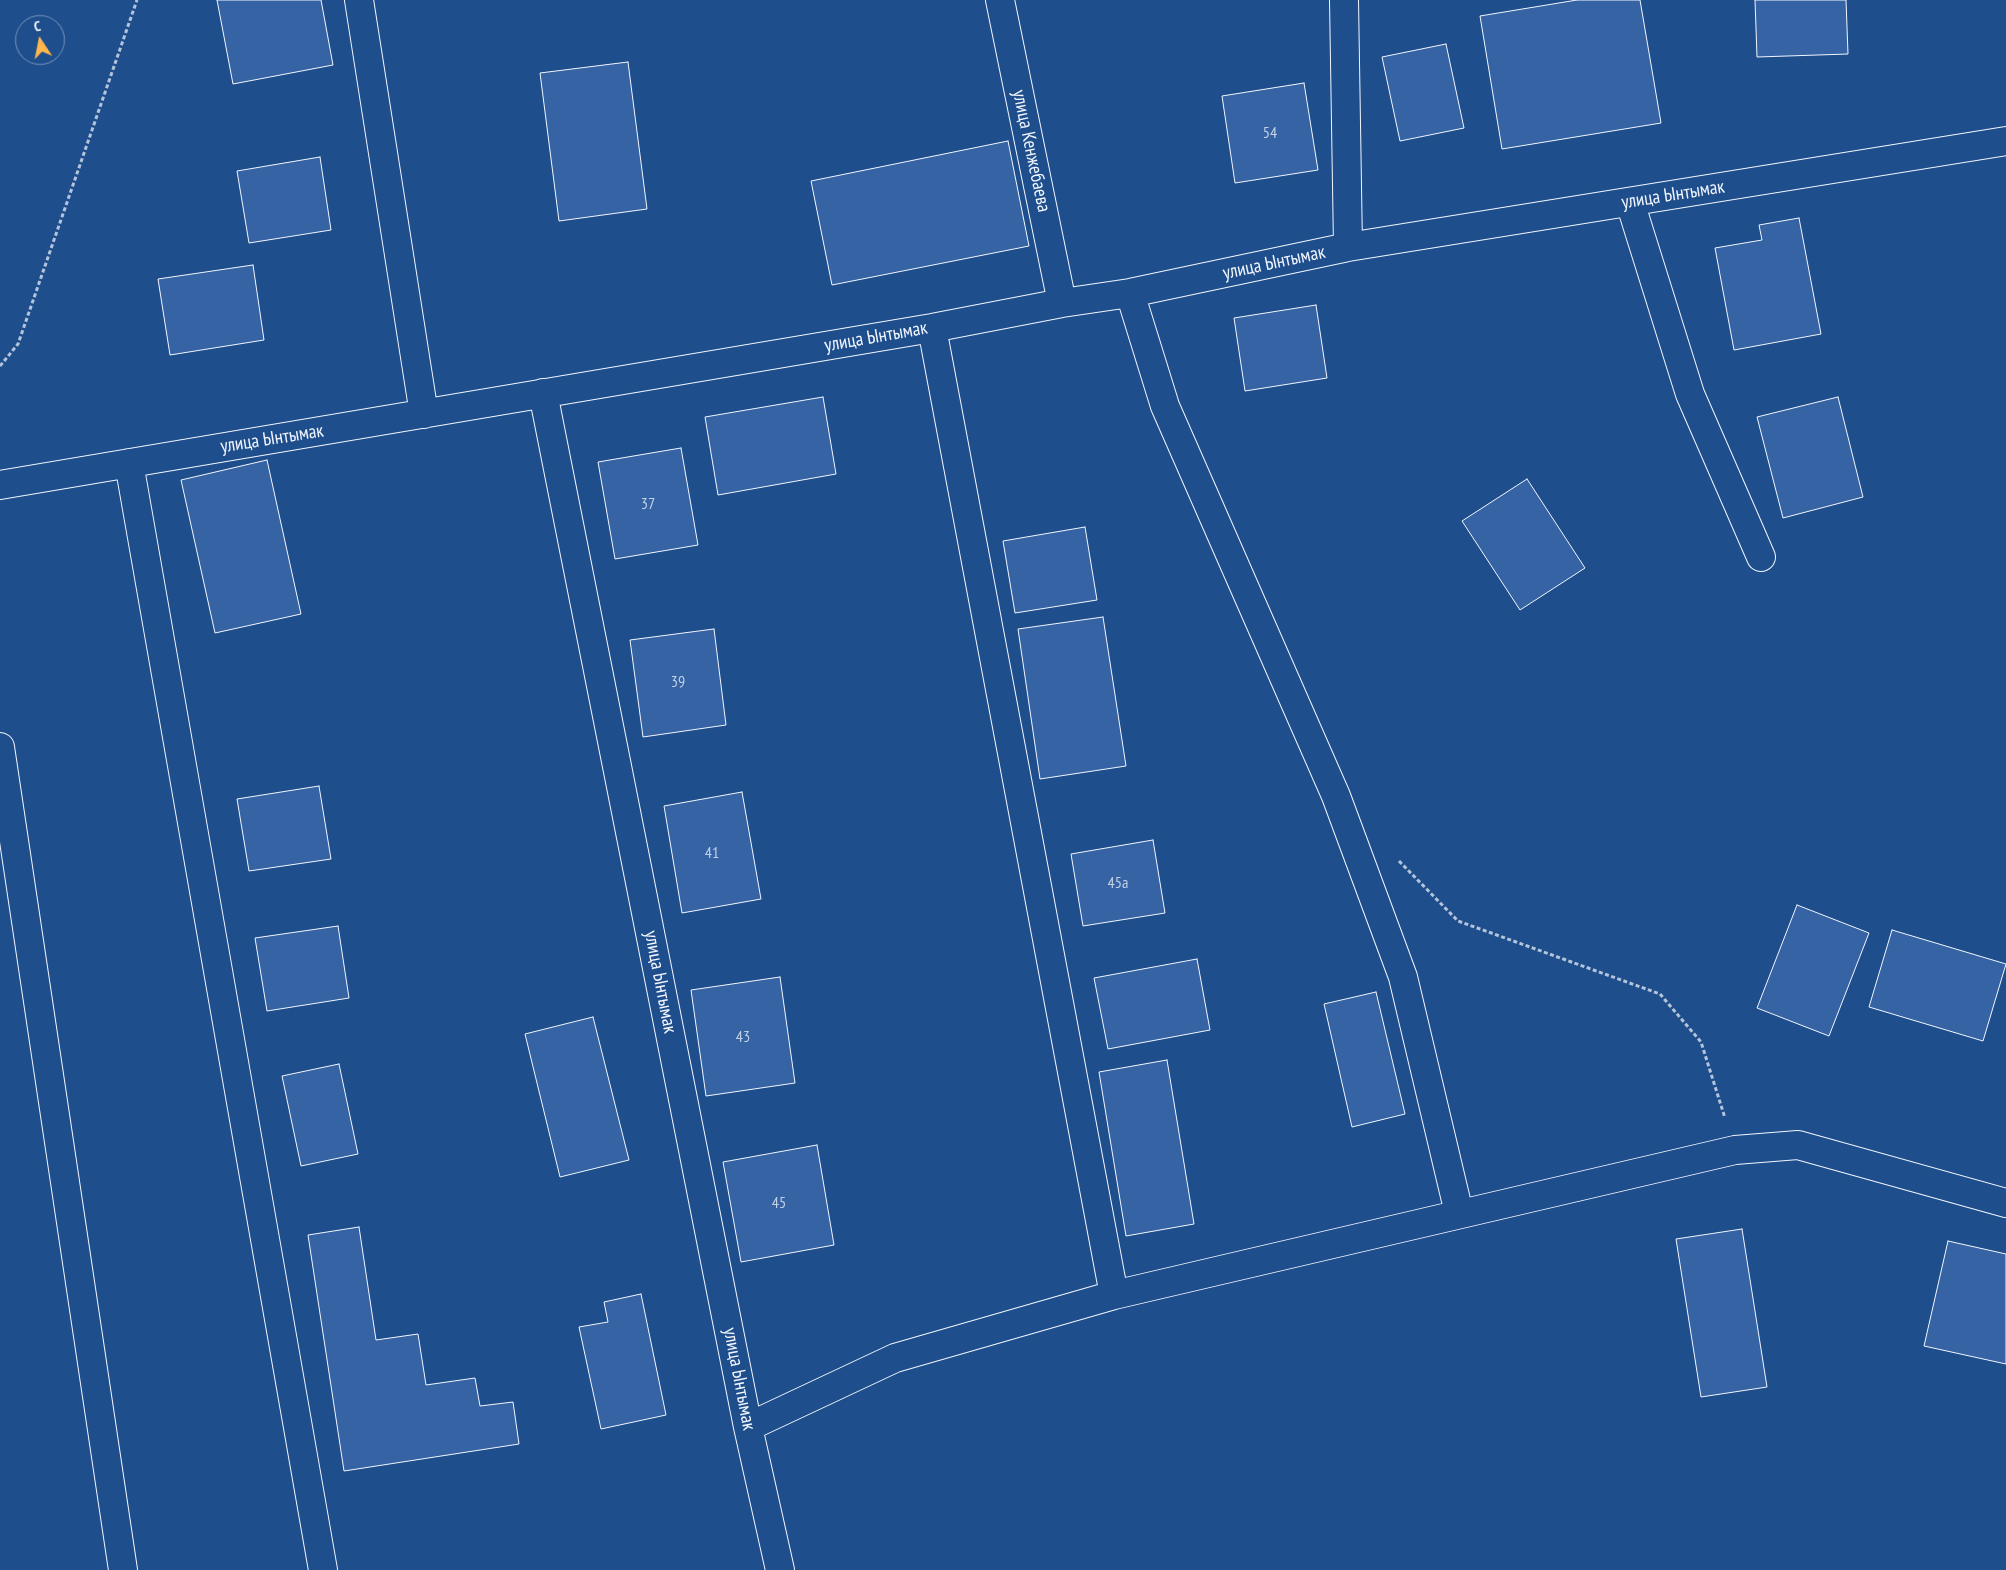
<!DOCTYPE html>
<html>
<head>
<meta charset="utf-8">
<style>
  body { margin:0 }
  #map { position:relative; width:2006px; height:1570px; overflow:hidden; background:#1f4e8c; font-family:"PT Sans Narrow",sans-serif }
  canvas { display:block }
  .north { position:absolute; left:15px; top:15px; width:50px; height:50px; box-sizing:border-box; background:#1f4e8c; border:1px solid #7391ba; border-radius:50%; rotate:349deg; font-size:14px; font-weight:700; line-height:20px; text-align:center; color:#f2f6ff }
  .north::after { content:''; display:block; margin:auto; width:18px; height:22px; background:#ffb74d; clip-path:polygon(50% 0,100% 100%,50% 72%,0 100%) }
</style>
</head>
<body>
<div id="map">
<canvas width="2006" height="1570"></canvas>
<div class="north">С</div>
</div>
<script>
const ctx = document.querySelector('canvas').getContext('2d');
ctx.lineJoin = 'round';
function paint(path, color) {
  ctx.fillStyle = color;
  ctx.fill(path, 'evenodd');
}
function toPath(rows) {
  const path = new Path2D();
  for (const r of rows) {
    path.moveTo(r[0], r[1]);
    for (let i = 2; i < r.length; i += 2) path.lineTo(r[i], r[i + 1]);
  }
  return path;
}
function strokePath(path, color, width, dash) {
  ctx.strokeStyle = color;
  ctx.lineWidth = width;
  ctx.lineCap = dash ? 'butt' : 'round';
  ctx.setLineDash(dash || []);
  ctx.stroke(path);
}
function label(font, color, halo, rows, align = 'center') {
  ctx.font = font + ' "PT Sans Narrow",sans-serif';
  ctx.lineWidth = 4;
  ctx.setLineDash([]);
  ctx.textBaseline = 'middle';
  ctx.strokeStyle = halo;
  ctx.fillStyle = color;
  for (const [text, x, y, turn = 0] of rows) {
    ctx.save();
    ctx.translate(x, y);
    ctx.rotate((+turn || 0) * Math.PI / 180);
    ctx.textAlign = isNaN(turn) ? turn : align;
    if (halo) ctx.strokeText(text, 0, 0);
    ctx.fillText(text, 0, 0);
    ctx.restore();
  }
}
const building = toPath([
  [217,0,321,0,333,65,233,84,217,0],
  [1577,0,1640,0,1661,123,1502,149,1480,16,1577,0],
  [1755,0,1846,0,1848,54,1757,57,1755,0],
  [1446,44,1464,128,1400,141,1382,57,1446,44],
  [628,62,647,209,559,221,540,73,628,62],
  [1304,83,1318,170,1235,183,1222,96,1304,83],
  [1008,141,1029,246,832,285,811,181,1008,141],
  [320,157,331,230,249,243,237,171,320,157],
  [1799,218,1821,334,1734,350,1715,248,1762,240,1759,225,1799,218],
  [253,265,264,340,170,355,158,279,253,265],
  [1316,305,1327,378,1245,391,1234,318,1316,305],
  [823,397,836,474,718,495,705,417,823,397],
  [1838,397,1863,497,1783,518,1757,417,1838,397],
  [681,448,698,545,615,559,598,462,681,448],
  [267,460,301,614,215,633,181,480,267,460],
  [1527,479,1585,568,1520,610,1462,521,1527,479],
  [1085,527,1097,600,1015,613,1003,541,1085,527],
  [1103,617,1126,766,1040,779,1018,629,1103,617],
  [714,629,726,725,643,737,630,640,714,629],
  [319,786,331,859,249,871,237,799,319,786],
  [742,792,761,899,682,913,664,806,742,792],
  [1153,840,1165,913,1083,926,1071,854,1153,840],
  [1797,905,1869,933,1829,1036,1757,1008,1797,905],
  [338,926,349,998,267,1011,255,938,338,926],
  [1892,930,2006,964,1983,1041,1869,1007,1892,930],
  [1197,959,1210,1030,1108,1049,1094,978,1197,959],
  [780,977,795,1083,706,1096,691,990,780,977],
  [1376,992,1405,1114,1352,1127,1324,1004,1376,992],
  [593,1017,629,1160,560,1177,525,1034,593,1017],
  [1167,1060,1194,1224,1126,1236,1099,1072,1167,1060],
  [339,1064,358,1154,301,1166,282,1076,339,1064],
  [817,1145,834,1245,741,1262,723,1162,817,1145],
  [359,1227,376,1340,418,1334,426,1385,475,1378,480,1406,513,1402,519,1444,344,1471,308,1235,359,1227],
  [1742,1229,1767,1387,1701,1397,1676,1239,1742,1229],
  [1948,1241,2006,1254,2006,1364,1924,1346,1948,1241],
  [641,1294,666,1415,601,1429,579,1327,608,1322,604,1302,641,1294]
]);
paint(building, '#3563a3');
strokePath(building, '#f2f6ff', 1);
const minor = toPath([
  [359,0,424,414],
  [1000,0,1062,303],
  [1344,0,1348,247],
  [1630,202,1690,394,1761,557],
  [1130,293,1165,406,1336,796,1403,977,1459,1213],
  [932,328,1114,1295],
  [543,393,748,1427,780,1570],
  [129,463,323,1570],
  [0,485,932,328,1062,303,1130,293,1348,247,2006,141],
  [748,1427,895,1358,1114,1295,1735,1150,1798,1145,2006,1203]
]);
const major = toPath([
  [0,747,123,1570]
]);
strokePath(minor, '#f2f6ff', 30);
strokePath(major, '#f2f6ff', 30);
strokePath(toPath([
  [0,366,18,344,137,0],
  [1399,861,1458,921,1660,994,1701,1042,1725,1118]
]), '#b3c4dc', 3, [4, 2.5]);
strokePath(minor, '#1f4e8c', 28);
strokePath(major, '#1f4e8c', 28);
label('16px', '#c3d1e8', null, [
  ["54",1270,133],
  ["37",648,504],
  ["39",678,682],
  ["41",712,853],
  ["45а",1118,883],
  ["43",743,1037],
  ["45",779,1203]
]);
label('19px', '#f2f6ff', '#1f4e8c', [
  ["улица Кенжебаева",1031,151,78],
  ["улица Ынтымак",1673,195,-9],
  ["улица Ынтымак",1274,263,-12],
  ["улица Ынтымак",876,337,-10],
  ["улица Ынтымак",272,439,-9],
  ["улица Ынтымак",660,982,79],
  ["улица Ынтымак",739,1379,79]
]);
</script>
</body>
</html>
